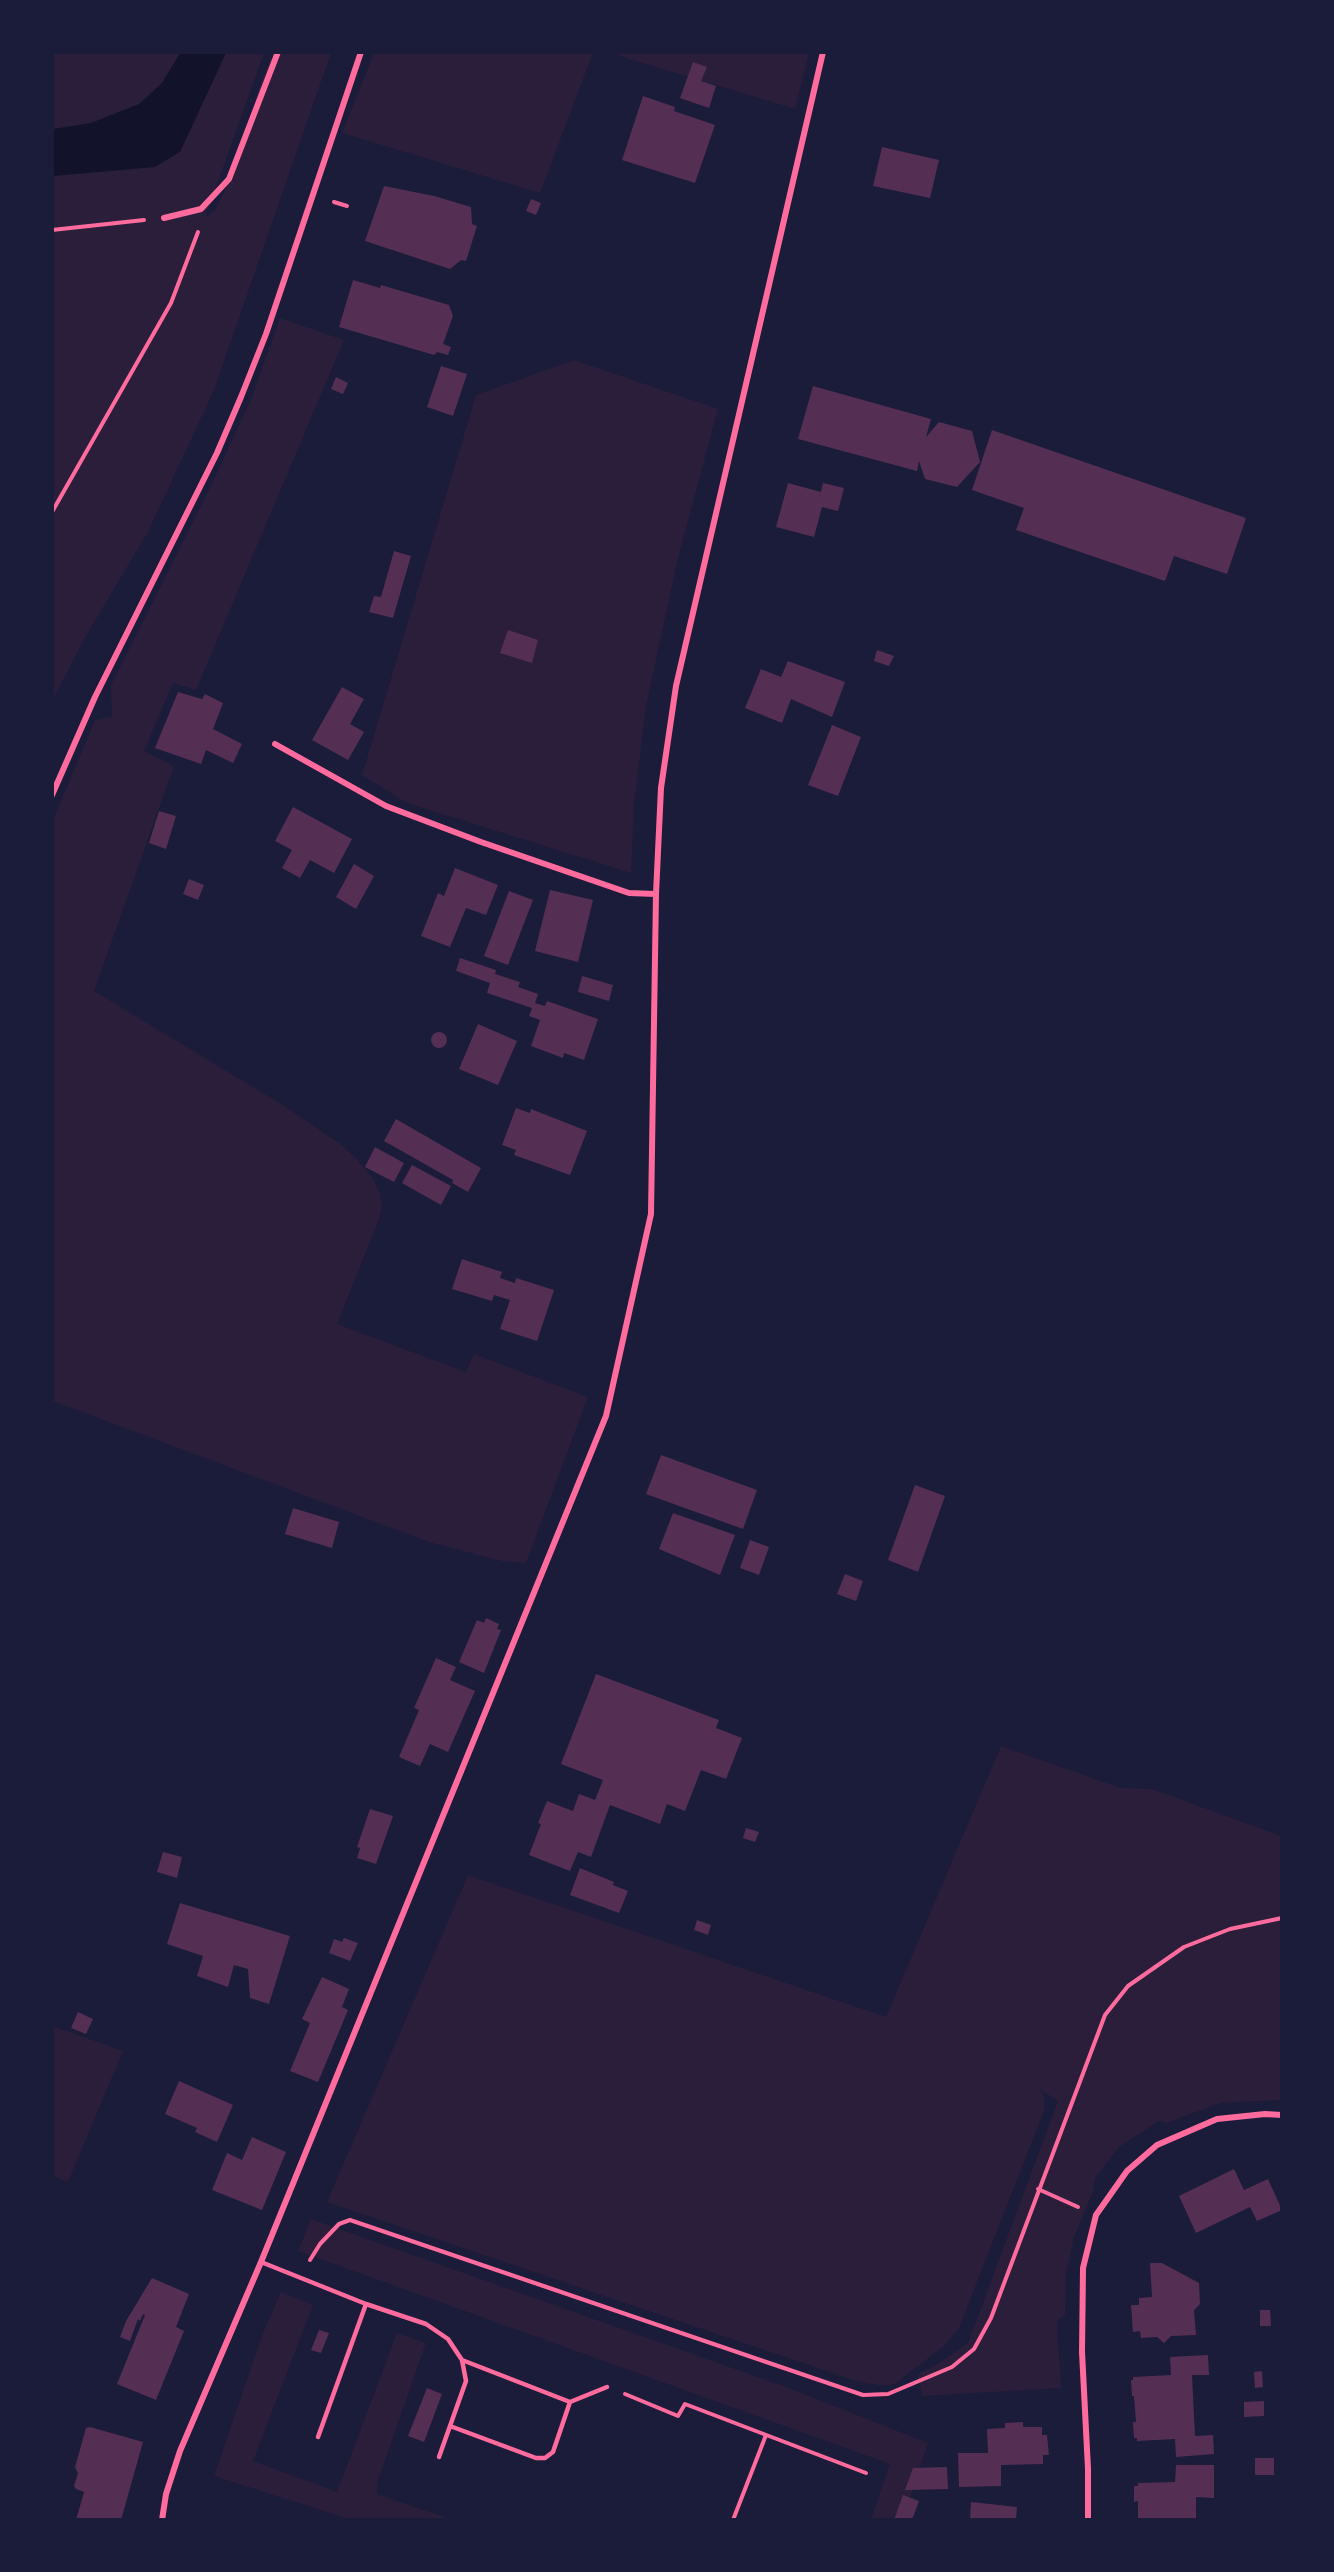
<!DOCTYPE html>
<html>
<head>
<meta charset="utf-8">
<style>
  body { margin:0 }
  #map { position:relative; width:1334px; height:2572px; overflow:hidden; background:#1b1b3a; font-family:Mulish,sans-serif }
  canvas { display:block }
  .frame { position:absolute; inset:0; border:54px solid #1b1b3a; pointer-events:none }
</style>
</head>
<body>
<div id="map">
<canvas width="1334" height="2572"></canvas>
<div class="frame"></div>
</div>
<script>
const ctx = document.querySelector('canvas').getContext('2d');
ctx.lineJoin = 'round';
function paint(path, color) {
  ctx.fillStyle = color;
  ctx.fill(path, 'evenodd');
}
function toPath(rows) {
  const path = new Path2D();
  for (const r of rows) {
    if (r.length === 3) {
      path.moveTo(r[0] + r[2], r[1]);
      path.arc(r[0], r[1], r[2], 0, 2 * Math.PI);
      continue;
    }
    path.moveTo(r[0], r[1]);
    for (let i = 2; i < r.length; i += 2) path.lineTo(r[i], r[i + 1]);
  }
  return path;
}
function strokePath(path, color, width, dash) {
  ctx.strokeStyle = color;
  ctx.lineWidth = width;
  ctx.lineCap = dash ? 'butt' : 'round';
  ctx.setLineDash(dash || []);
  ctx.stroke(path);
}
paint(toPath([
  [52,53,264,53,205,218,215,210,226,188,263,77,273,53,331,53,214,390,149,530,86,636,53,699],
  [374,53,374,52,593,53,540,193,342,133],
  [610,53,809,53,795,109],
  [280,318,344,340,196,690,173,683,144,751,174,766,94,991,283,1105,339,1143,358,1160,373,1179,380,1193,382,1206,379,1219,337,1324,466,1372,474,1354,588,1397,526,1563,502,1561,429,1542,53,1401,53,820,95,720,112,717,111,685,210,488,252,397],
  [574,360,718,409,678,558,646,706,634,805,631,873,407,803,362,775,476,395],
  [1001,1746,1121,1788,1152,1789,1281,1836,1281,2100,1220,2103,1167,2123,1159,2121,1119,2147,1095,2178,1093,2192,1074,2237,1066,2273,1065,2315,1057,2321,1061,2388,922,2396,918,2374,938,2364,968,2343,1058,2101,1040,2089,1044,2097,1044,2111,959,2328,944,2346,893,2385,878,2385,856,2381,327,2202,468,1875,886,2017],
  [53,2026,123,2051,68,2182,53,2176],
  [311,2219,789,2388,928,2443,903,2519,871,2519,890,2464,298,2251],
  [281,2292,313,2305,253,2461,337,2492,397,2333,426,2343,377,2483,377,2494,450,2519,349,2519,214,2476,263,2333]
]), '#2a1e3b');
paint(toPath([
  [180,53,226,53,180,152,155,167,53,176,53,129,91,123,139,104,162,83]
]), '#12122b');
paint(toPath([
  [693,62,707,67,701,81,716,86,709,108,680,98],
  [643,96,675,107,674,111,715,125,695,183,622,160],
  [882,147,939,160,930,198,873,186],
  [384,186,434,196,471,207,472,224,477,226,466,261,461,260,450,269,365,241],
  [531,199,541,203,536,215,526,211],
  [353,280,380,288,381,285,449,305,453,316,443,344,451,347,448,355,437,352,434,355,339,327],
  [441,366,467,374,453,416,427,407],
  [336,377,348,383,343,394,331,389],
  [813,386,931,419,926,437,939,422,972,431,980,462,957,487,925,479,919,461,917,471,798,439],
  [992,430,1246,518,1227,574,1174,556,1165,581,1016,530,1024,508,972,490],
  [788,483,821,492,823,483,844,488,838,511,822,507,814,537,776,527],
  [394,551,411,556,393,618,369,612,374,596,381,597],
  [508,630,538,640,532,663,500,653],
  [877,650,894,656,889,666,874,661],
  [788,661,845,682,832,717,791,699,782,723,745,708,761,669,781,677],
  [342,687,364,699,350,724,364,732,348,760,312,740],
  [178,692,202,699,205,694,223,703,213,729,242,744,233,763,206,750,201,764,155,748],
  [832,725,861,737,838,796,808,785],
  [293,807,352,839,334,873,310,860,300,878,282,868,292,850,275,841],
  [159,811,176,816,166,849,149,843],
  [354,864,374,876,356,909,336,897],
  [455,868,498,885,486,915,466,908,450,947,421,936,438,893,444,896],
  [189,879,204,885,198,900,183,894],
  [550,890,593,900,578,962,535,951],
  [509,891,533,900,508,965,484,956],
  [460,958,496,970,495,974,520,982,518,987,538,994,535,1003,545,1006,547,1001,598,1019,584,1060,564,1053,563,1058,531,1046,540,1020,529,1016,532,1008,487,993,490,983,456,971],
  [582,976,613,985,609,1001,578,992],
  [478,1024,517,1041,498,1085,459,1069],
  [439,1040,8],
  [516,1108,530,1113,531,1109,587,1131,570,1175,514,1155,516,1150,502,1145],
  [396,1119,481,1168,468,1192,452,1183,453,1180,384,1141],
  [375,1147,404,1163,394,1182,365,1167],
  [412,1165,451,1186,441,1205,402,1183],
  [462,1259,502,1272,500,1278,515,1283,516,1278,554,1290,537,1341,500,1329,510,1300,494,1295,492,1301,452,1289],
  [661,1455,757,1490,743,1529,646,1494],
  [915,1485,945,1496,918,1572,888,1560],
  [293,1508,339,1522,332,1548,285,1534],
  [673,1513,735,1535,720,1575,659,1549],
  [750,1540,769,1547,759,1575,740,1568],
  [845,1574,863,1581,856,1601,837,1594],
  [486,1618,499,1624,497,1629,501,1630,484,1673,459,1662,477,1620,484,1623],
  [436,1658,456,1667,450,1680,475,1691,448,1752,430,1744,420,1766,399,1757,419,1710,414,1708],
  [596,1674,719,1720,716,1728,742,1738,726,1779,701,1770,685,1811,667,1804,660,1824,610,1805,591,1857,578,1852,570,1871,529,1855,541,1824,538,1823,547,1801,573,1811,579,1794,595,1800,603,1780,561,1764],
  [370,1809,393,1816,376,1864,357,1858,360,1848,357,1847],
  [746,1828,759,1832,755,1842,743,1838],
  [163,1852,182,1857,177,1878,157,1872],
  [580,1868,614,1882,613,1885,628,1891,619,1913,570,1895],
  [180,1903,290,1936,269,2004,250,1998,248,1969,234,1965,228,1987,197,1976,203,1956,167,1944],
  [697,1920,711,1925,708,1935,694,1930],
  [344,1938,358,1943,350,1961,329,1953,334,1939,342,1942],
  [322,1977,349,1989,342,2007,348,2010,318,2082,290,2071,310,2023,302,2019],
  [78,2012,93,2019,86,2034,71,2028],
  [179,2081,233,2105,217,2142,195,2132,197,2128,165,2114],
  [252,2137,286,2152,262,2210,212,2190,227,2153,242,2160],
  [1234,2169,1244,2190,1268,2179,1282,2210,1257,2221,1250,2207,1196,2233,1179,2196],
  [1150,2263,1162,2263,1199,2283,1200,2304,1194,2310,1196,2335,1171,2336,1164,2343,1157,2337,1141,2338,1140,2331,1133,2332,1131,2305,1139,2305,1139,2298,1152,2297],
  [152,2278,189,2294,176,2327,184,2331,156,2400,117,2384,145,2315,143,2314,140,2321,138,2319,130,2341,120,2337,126,2321],
  [1260,2310,1270,2310,1271,2326,1260,2326],
  [319,2330,329,2333,321,2353,311,2350],
  [1208,2355,1209,2375,1192,2375,1195,2436,1213,2435,1214,2454,1176,2457,1175,2439,1137,2441,1137,2438,1134,2438,1133,2422,1136,2422,1134,2396,1132,2396,1131,2380,1133,2380,1133,2377,1171,2375,1170,2357],
  [1262,2371,1263,2387,1255,2388,1254,2372],
  [427,2388,442,2394,424,2442,408,2436],
  [1264,2401,1264,2416,1244,2417,1244,2402],
  [1023,2422,1023,2427,1042,2427,1042,2435,1047,2435,1049,2455,1043,2455,1043,2464,1001,2465,1001,2486,959,2487,958,2453,988,2453,987,2429,1005,2428,1005,2423],
  [90,2427,143,2442,121,2520,76,2520,84,2492,76,2489,74,2486,78,2473,75,2467,86,2428],
  [1255,2458,1274,2458,1274,2475,1255,2475],
  [1176,2465,1214,2465,1214,2498,1196,2497,1196,2520,1138,2520,1138,2501,1134,2502,1134,2486,1138,2486,1138,2483,1175,2482],
  [947,2467,948,2489,905,2490,913,2468],
  [903,2495,919,2501,912,2520,894,2520],
  [971,2502,1017,2507,1016,2520,970,2520]
]), '#542f53');
strokePath(toPath([
  [334,202,347,206],
  [52,230,144,220],
  [52,512,171,303,198,232],
  [1038,2189,1078,2207],
  [310,2260,320,2244,339,2224,350,2220,863,2395,888,2394,952,2367,974,2349,991,2318,1105,2015,1128,1986,1184,1947,1230,1929,1282,1918],
  [625,2394,678,2416,685,2404,866,2473],
  [733,2520,766,2435]
]), '#ff6b9d', 4);
strokePath(toPath([
  [261,2262,366,2304,318,2437],
  [366,2304,426,2324,448,2339,462,2360,466,2381,439,2457],
  [462,2360,570,2402,607,2387],
  [450,2426,536,2458,545,2458,553,2452,570,2402]
]), '#ff6b9d', 4.5);
strokePath(toPath([
  [164,218,201,209,229,179,278,52],
  [275,744,386,806,481,842,629,893,656,894],
  [52,795,95,697,217,453,241,397,266,334,361,52],
  [162,2520,166,2494,180,2451,261,2262,606,1416,651,1214,656,894,661,788,676,686,823,52],
  [1088,2520,1088,2469,1082,2352,1083,2268,1096,2215,1127,2171,1157,2145,1217,2119,1265,2114,1282,2115]
]), '#ff6b9d', 6);
</script>
</body>
</html>
